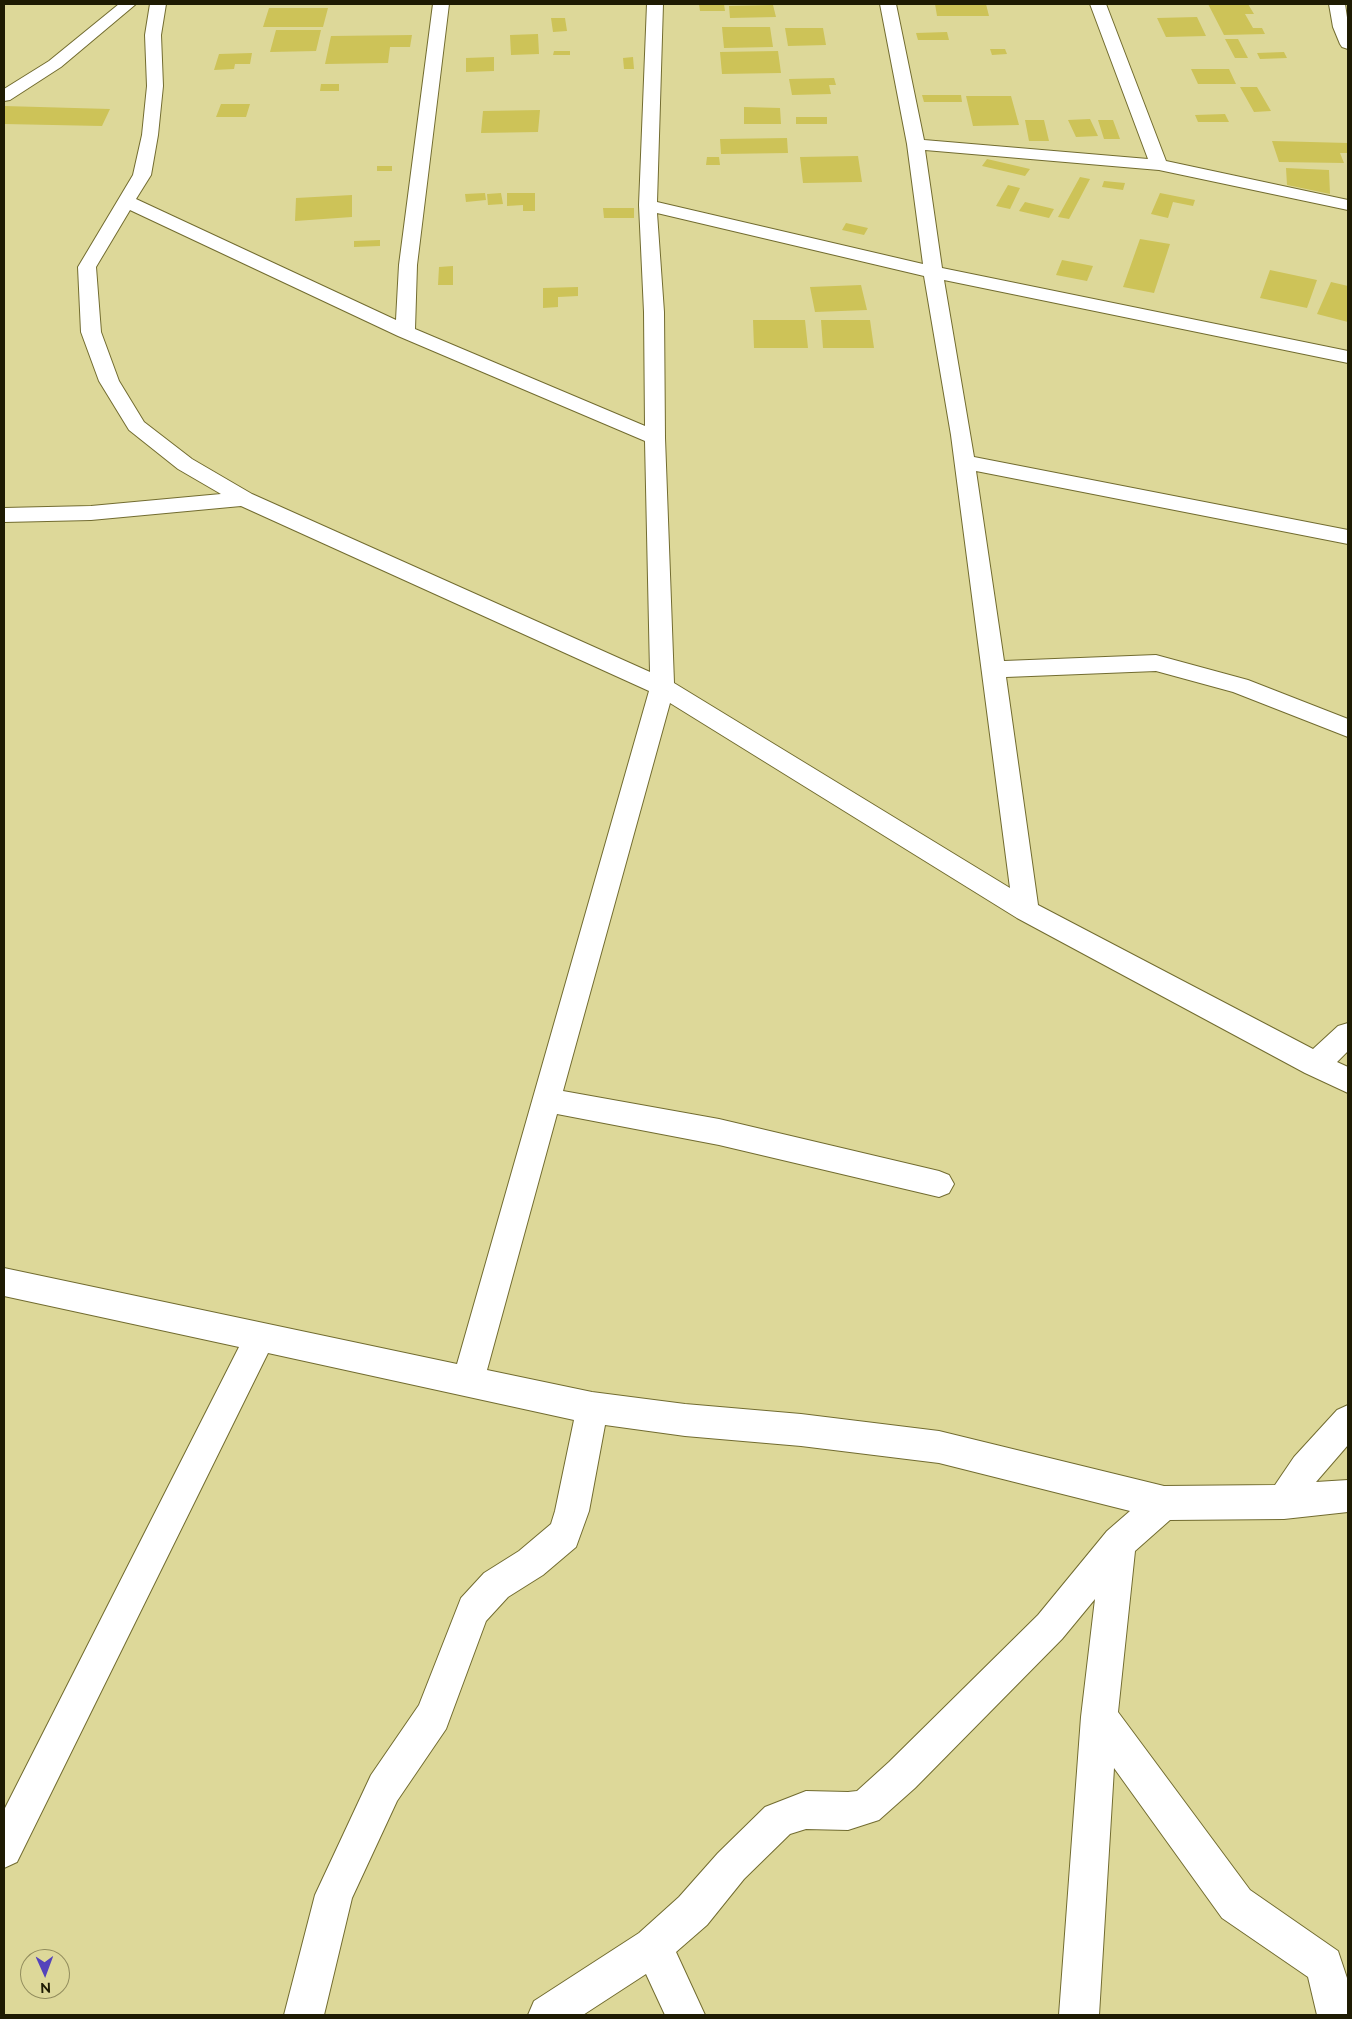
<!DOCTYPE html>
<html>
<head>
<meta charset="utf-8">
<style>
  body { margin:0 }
  #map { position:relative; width:1352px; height:2019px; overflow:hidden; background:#ddd899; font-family:Raleway,sans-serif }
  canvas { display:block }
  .frame { position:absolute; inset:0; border:5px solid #1e1b03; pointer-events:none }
  .north { position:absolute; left:20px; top:1949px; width:50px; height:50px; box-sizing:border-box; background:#ddd899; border:1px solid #918c5d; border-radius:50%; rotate:178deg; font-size:14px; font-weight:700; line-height:20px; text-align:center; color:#1e1b03 }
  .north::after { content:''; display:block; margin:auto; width:18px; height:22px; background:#5443bb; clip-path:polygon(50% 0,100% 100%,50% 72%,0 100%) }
</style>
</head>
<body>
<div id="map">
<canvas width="1352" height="2019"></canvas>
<div class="frame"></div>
<div class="north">N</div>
</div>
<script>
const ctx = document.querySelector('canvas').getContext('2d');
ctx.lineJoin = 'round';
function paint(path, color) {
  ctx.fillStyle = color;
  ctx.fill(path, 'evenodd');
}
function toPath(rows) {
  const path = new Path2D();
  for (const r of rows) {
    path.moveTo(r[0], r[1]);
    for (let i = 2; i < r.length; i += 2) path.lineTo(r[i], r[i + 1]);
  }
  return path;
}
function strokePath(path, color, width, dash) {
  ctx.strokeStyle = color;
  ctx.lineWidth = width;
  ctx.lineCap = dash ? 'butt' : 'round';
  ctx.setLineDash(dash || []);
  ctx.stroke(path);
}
paint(toPath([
  [699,4,724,4,725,11,700,11],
  [935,4,986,4,989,16,937,16],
  [1208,4,1248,4,1254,14,1245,14,1253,28,1262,28,1265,34,1224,35],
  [773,5,776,17,730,18,729,6],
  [269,8,328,8,323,27,263,27],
  [1197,17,1206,36,1166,37,1157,18],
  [551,18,565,18,567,31,553,32],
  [722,27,770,27,773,47,724,48],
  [785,28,823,28,826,45,788,46],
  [276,30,321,30,316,51,270,52],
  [947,32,949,40,918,40,916,33],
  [538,34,539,54,511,55,510,35],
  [412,35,410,47,390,47,388,63,325,64,331,36],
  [1225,39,1238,39,1248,58,1235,58],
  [990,49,1005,49,1007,54,992,55],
  [554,51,570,51,570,55,553,55],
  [778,51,781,73,722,74,720,52],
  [1284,52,1287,58,1260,59,1257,53],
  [252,53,250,64,235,64,234,69,214,70,219,54],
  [494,57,494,71,466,72,466,58],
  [633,57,634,69,624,69,623,58],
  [1191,69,1229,69,1236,84,1198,84],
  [834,78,836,85,829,85,831,94,792,95,789,79],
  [321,84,339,84,339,91,320,91],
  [1240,87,1257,87,1271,111,1254,112],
  [922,95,961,95,962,102,924,102],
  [966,96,1011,96,1019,125,973,126],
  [221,104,250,104,246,117,216,117],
  [4,106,110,109,102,126,4,124],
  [744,107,780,108,781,124,744,124],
  [540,110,538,132,481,133,483,111],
  [1225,114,1229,122,1198,122,1195,115],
  [796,117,827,117,827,124,796,124],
  [1090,119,1098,136,1076,137,1068,120],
  [1025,120,1044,120,1049,141,1029,141],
  [1098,120,1113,120,1120,139,1104,139],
  [787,138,788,153,721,154,720,139],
  [1272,141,1348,143,1348,153,1340,153,1344,163,1279,162],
  [858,156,862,182,803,183,800,157],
  [707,157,719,157,720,165,706,165],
  [987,159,1030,169,1025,176,982,166],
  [377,166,392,166,392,171,377,171],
  [1286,168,1329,170,1330,194,1287,185],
  [1080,177,1090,179,1069,219,1058,217],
  [1104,181,1125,183,1123,190,1102,187],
  [1008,185,1020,188,1010,209,996,206],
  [485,193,486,200,466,202,465,194],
  [501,193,503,204,488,205,487,194],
  [507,193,535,193,535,211,523,211,523,205,507,206],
  [1160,193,1195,200,1193,206,1173,202,1168,218,1151,214],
  [352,195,352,217,295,221,296,198],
  [1025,202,1054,209,1049,218,1019,211],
  [603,208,634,208,634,218,604,218],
  [846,223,868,228,864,235,842,230],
  [1140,239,1170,244,1154,293,1123,287],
  [380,240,380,246,354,247,354,241],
  [1062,260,1093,266,1087,281,1056,275],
  [453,266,453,285,438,285,439,267],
  [1270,270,1317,280,1307,308,1260,298],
  [1331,282,1348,286,1348,322,1317,314],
  [861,285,867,310,815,312,810,287],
  [578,287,578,296,558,297,558,307,543,308,543,288],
  [753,320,805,320,808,348,754,348],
  [821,320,870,320,874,348,823,348]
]), '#cdc358');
const minor = toPath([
  [119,4,136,4,61,67,10,100,4,101,4,89,49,61,119,4],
  [150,4,166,4,161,35,163,86,158,135,151,175,136,199,396,320,399,265,433,4,449,4,417,265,415,329,645,426,644,312,639,205,647,4,663,4,657,202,923,264,907,144,880,4,896,4,924,140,1148,159,1090,4,1106,4,1166,161,1348,200,1348,210,1159,170,925,150,942,268,1348,351,1348,363,944,280,974,457,1348,530,1348,544,976,471,1004,661,1156,655,1248,680,1348,719,1348,737,1233,692,1156,671,1006,677,1038,905,1313,1049,1338,1026,1348,1023,1348,1051,1337,1062,1348,1067,1348,1093,1305,1073,1017,918,670,703,563,1091,719,1119,939,1171,949,1175,954,1184,949,1193,939,1197,719,1145,557,1114,487,1370,592,1392,685,1404,801,1414,939,1431,1164,1486,1275,1485,1294,1457,1337,1410,1348,1405,1348,1445,1316,1482,1348,1480,1348,1512,1284,1519,1170,1520,1135,1551,1118,1712,1250,1890,1338,1951,1348,1981,1348,2015,1317,2015,1308,1977,1222,1918,1114,1768,1099,2015,1059,2015,1081,1717,1095,1599,1062,1639,915,1788,879,1820,848,1830,806,1829,790,1834,744,1879,707,1925,676,1952,705,2015,665,2015,646,1974,583,2015,528,2015,534,2001,639,1933,679,1897,718,1853,765,1807,806,1791,848,1792,857,1791,889,1762,1038,1615,1107,1531,1130,1511,939,1463,801,1446,685,1436,605,1425,589,1511,576,1547,543,1575,508,1597,486,1621,446,1729,397,1801,352,1898,324,2015,284,2015,315,1895,371,1775,419,1705,461,1598,484,1573,519,1551,551,1524,555,1511,574,1420,268,1353,17,1862,4,1868,4,1810,239,1347,4,1296,4,1268,457,1364,649,691,241,506,91,520,4,522,4,508,91,506,221,494,178,469,129,430,99,381,81,332,78,267,133,175,142,135,147,86,145,35,150,4],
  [130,210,398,336,645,441,650,672,252,494,192,459,144,422,119,381,101,332,96,267,130,210],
  [657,213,924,276,951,435,1010,888,674,683,665,438,664,312,657,213],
  [1329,4,1345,4,1348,24,1348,49,1342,47,1340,44,1333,27,1329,4]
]);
strokePath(minor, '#726c30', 2);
paint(minor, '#fff');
</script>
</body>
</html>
